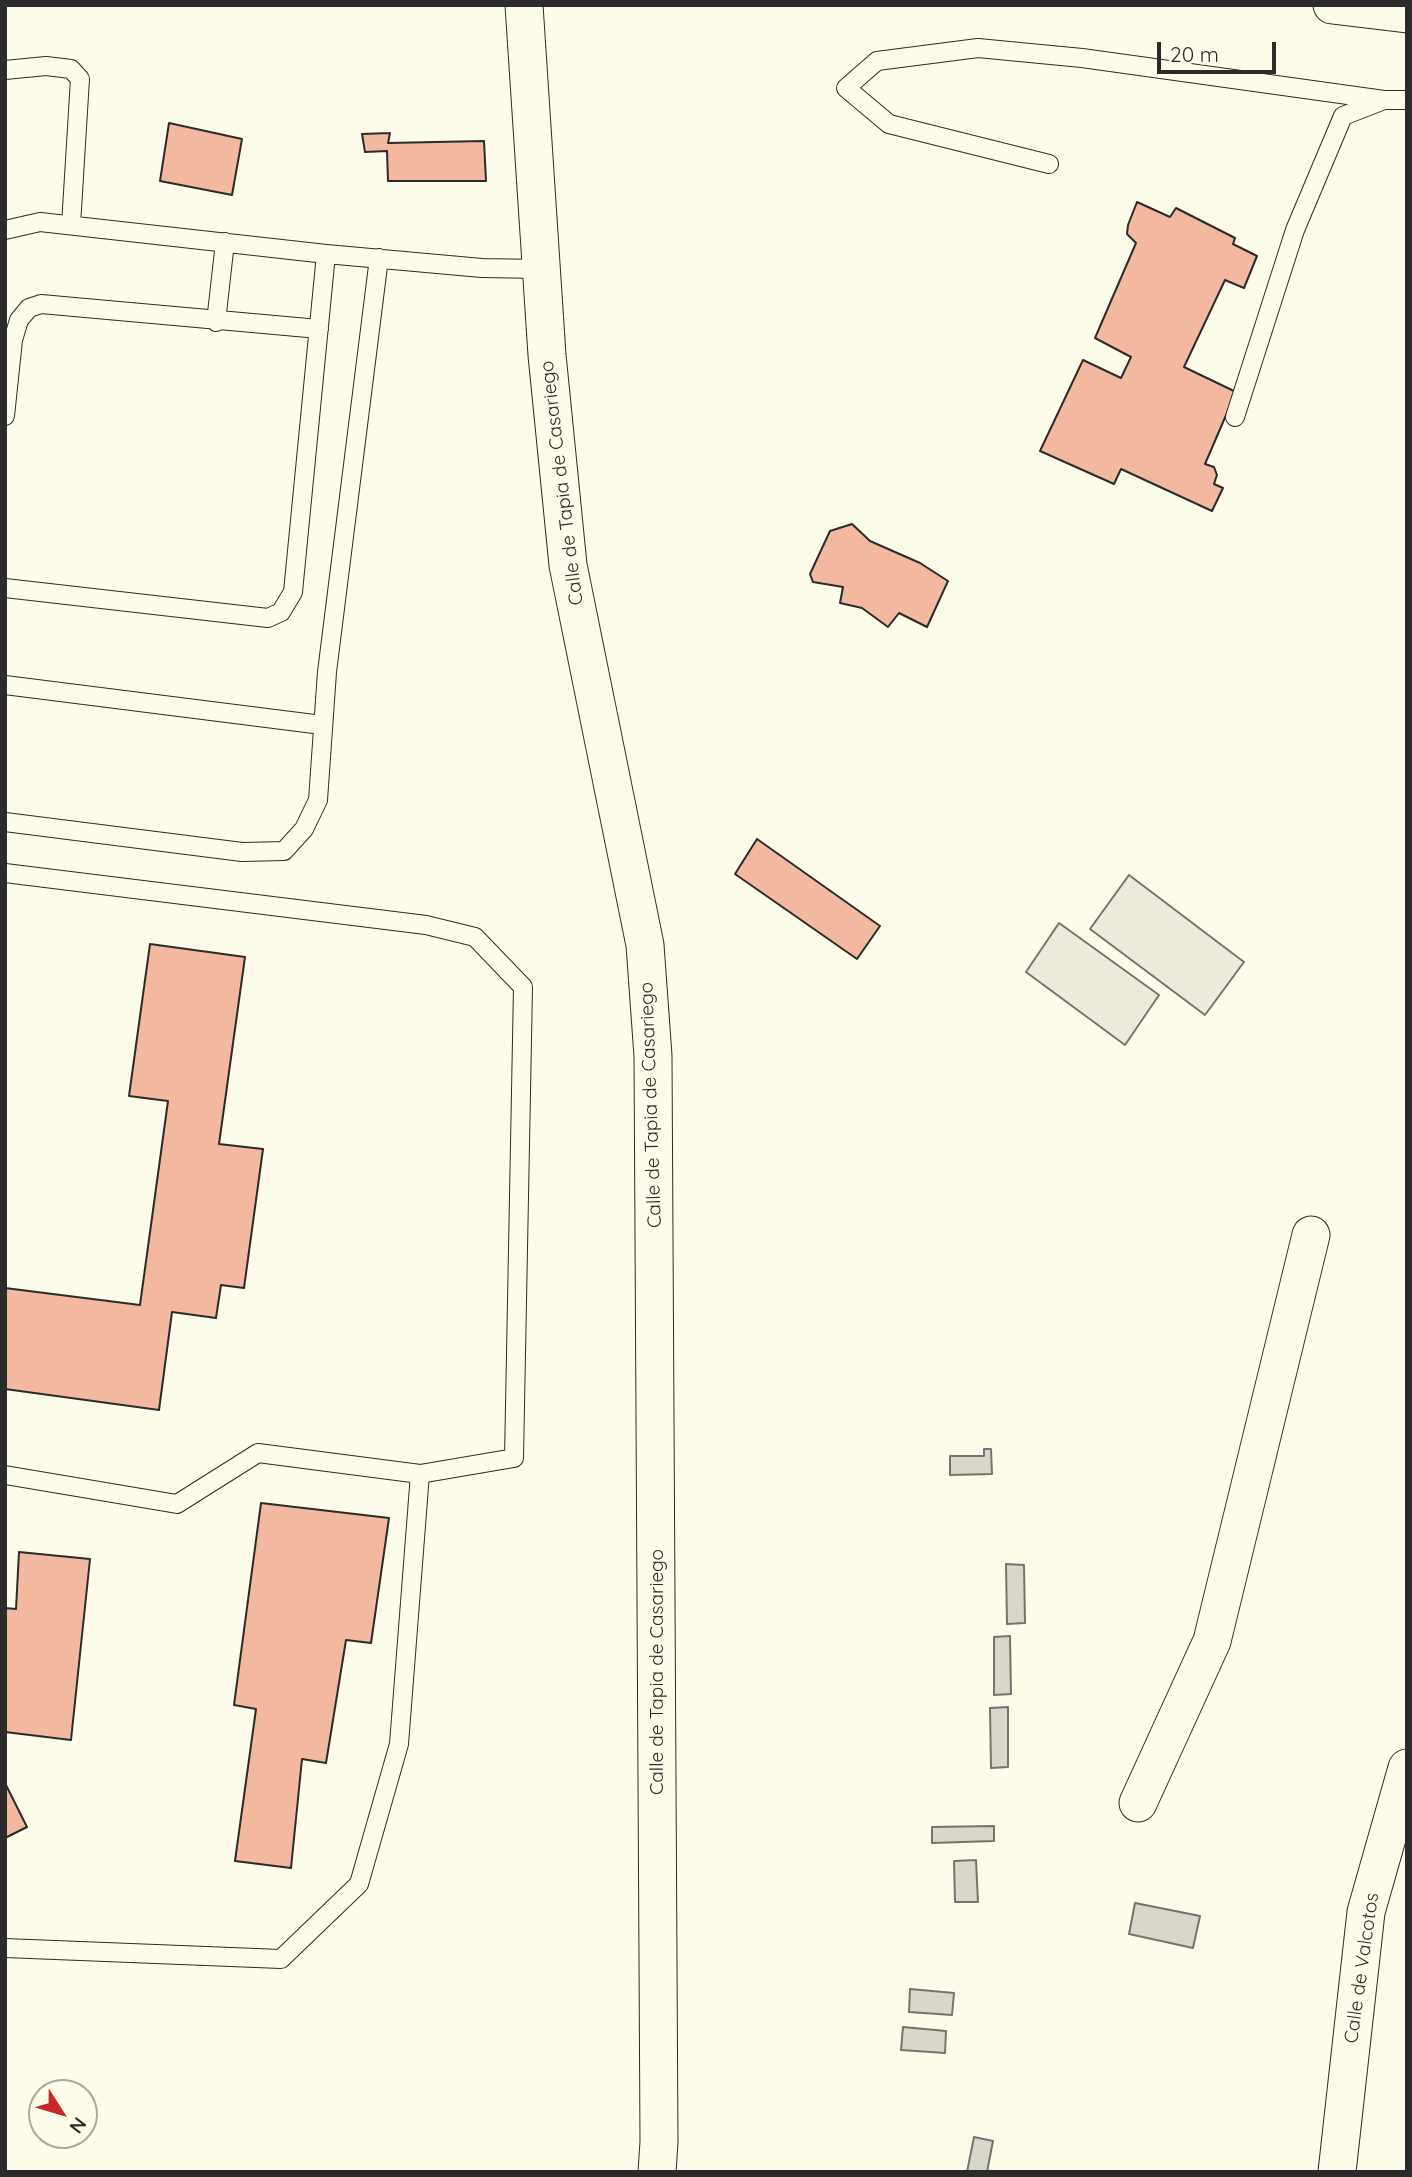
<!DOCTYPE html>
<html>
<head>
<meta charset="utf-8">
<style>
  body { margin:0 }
  #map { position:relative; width:1412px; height:2177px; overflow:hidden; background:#fdfbea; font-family:Quicksand,sans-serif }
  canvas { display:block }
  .frame { position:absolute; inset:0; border:7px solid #2b2b2b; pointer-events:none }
  .north { position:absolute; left:28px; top:2079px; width:70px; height:70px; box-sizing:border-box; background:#fdfbea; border:2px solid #a9a89e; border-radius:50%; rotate:127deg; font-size:19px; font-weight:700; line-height:28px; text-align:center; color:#2b2b2b }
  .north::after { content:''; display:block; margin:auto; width:24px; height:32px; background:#c62828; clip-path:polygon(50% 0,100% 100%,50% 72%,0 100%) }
  .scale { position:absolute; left:1157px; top:42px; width:119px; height:32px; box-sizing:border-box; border:4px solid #2b2b2b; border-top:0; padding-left:9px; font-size:21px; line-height:24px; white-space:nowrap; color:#2b2b2b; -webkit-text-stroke:5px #fdfbea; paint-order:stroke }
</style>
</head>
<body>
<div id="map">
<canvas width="1412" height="2177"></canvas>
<div class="frame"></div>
<div class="north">N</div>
<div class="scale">20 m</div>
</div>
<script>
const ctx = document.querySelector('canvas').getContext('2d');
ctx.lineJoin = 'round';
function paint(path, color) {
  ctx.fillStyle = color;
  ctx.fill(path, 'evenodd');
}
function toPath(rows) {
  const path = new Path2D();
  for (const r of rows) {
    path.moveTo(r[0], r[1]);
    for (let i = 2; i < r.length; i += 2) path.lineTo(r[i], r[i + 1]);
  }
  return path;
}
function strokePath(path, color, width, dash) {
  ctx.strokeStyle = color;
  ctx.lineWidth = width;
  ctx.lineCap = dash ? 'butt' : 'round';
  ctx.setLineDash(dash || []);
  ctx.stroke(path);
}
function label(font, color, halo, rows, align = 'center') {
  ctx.font = font + ' Quicksand,sans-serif';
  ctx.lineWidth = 5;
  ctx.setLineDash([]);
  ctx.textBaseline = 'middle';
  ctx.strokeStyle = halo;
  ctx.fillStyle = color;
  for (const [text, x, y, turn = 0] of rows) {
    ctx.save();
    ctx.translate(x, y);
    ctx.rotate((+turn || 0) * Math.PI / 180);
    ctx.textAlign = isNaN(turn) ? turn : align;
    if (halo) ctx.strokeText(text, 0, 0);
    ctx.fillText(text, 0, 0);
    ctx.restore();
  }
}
const green = toPath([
  [1129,875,1244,962,1205,1015,1090,929,1129,875],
  [1059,923,1159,995,1125,1045,1026,972,1059,923]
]);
paint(green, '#ecebdb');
strokePath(green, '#74746e', 2);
const water = toPath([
  [984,1449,991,1449,992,1474,950,1475,950,1456,984,1456,984,1449],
  [1006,1564,1024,1565,1025,1623,1007,1624,1006,1564],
  [1010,1636,1011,1694,994,1695,994,1637,1010,1636],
  [1008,1707,1008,1767,991,1768,990,1708,1008,1707],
  [994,1826,994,1841,932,1843,932,1827,994,1826],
  [976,1860,978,1902,955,1902,954,1861,976,1860],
  [1135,1903,1200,1916,1193,1948,1129,1934,1135,1903],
  [910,1989,954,1993,952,2015,909,2012,910,1989],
  [903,2027,946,2031,945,2053,901,2050,903,2027],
  [974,2137,993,2141,987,2172,967,2172,974,2137]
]);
paint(water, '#d8d7c9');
strokePath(water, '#74746e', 2);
const building = toPath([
  [169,123,242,139,232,195,160,181,169,123],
  [390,133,388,143,484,141,486,181,388,181,387,151,365,152,362,134,390,133],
  [1137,202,1170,217,1176,208,1235,238,1233,244,1257,256,1244,288,1225,280,1184,367,1236,392,1205,464,1214,467,1217,475,1214,484,1223,488,1212,511,1121,469,1114,484,1040,451,1083,360,1121,378,1131,357,1095,338,1136,243,1127,234,1128,225,1137,202],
  [852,524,870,541,920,563,948,581,927,627,899,613,888,627,862,608,840,603,843,587,813,582,810,574,830,531,852,524],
  [757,839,880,926,857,959,735,874,757,839],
  [150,944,245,957,219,1144,263,1149,244,1288,221,1285,216,1318,172,1312,159,1410,5,1389,5,1288,140,1305,168,1101,129,1096,150,944],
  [261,1503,389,1518,371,1643,346,1640,326,1763,302,1759,291,1868,235,1861,256,1709,234,1705,261,1503],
  [19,1552,90,1559,71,1740,5,1732,5,1608,16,1609,19,1552],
  [5,1783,27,1827,5,1838,5,1783]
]);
paint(building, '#f2b8a0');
strokePath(building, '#2b2b2b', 2);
const lane = toPath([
  [5,70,46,66,71,69,80,79,71,225],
  [1049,164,889,124,846,88,877,61,978,48,1082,58,1384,100],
  [5,230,40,222,326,254,482,268,541,269],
  [216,322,225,242],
  [5,416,13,340,19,320,29,308,41,304,319,329],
  [1235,417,1295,230,1343,116,1384,100,1407,100],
  [5,588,268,618,281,612,293,592,326,254],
  [5,685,322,725],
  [5,822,242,852,284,851,304,829,318,800,327,672,379,258],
  [5,873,426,925,475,937,523,987,514,1458,420,1474,258,1453,177,1504,5,1475],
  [5,1948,281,1959,359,1884,399,1744,420,1474]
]);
const street = toPath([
  [524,5,547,355,568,565,645,945,653,1056,659,2142,657,2172],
  [1332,5,1407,14],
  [1138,1803,1212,1641,1311,1235],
  [1337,2172,1366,1912,1407,1768]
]);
strokePath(lane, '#2b2b2b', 20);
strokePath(street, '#2b2b2b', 39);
strokePath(lane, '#fdfbea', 18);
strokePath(street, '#fdfbea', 37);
label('19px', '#2b2b2b', '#fdfbea', [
  ["Calle de Tapia de Casariego",562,483,-97],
  ["Calle de Tapia de Casariego",651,1105,-92],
  ["Calle de Tapia de Casariego",657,1672,-90],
  ["Calle de Valcotos",1362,1968,-82]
]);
</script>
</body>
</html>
